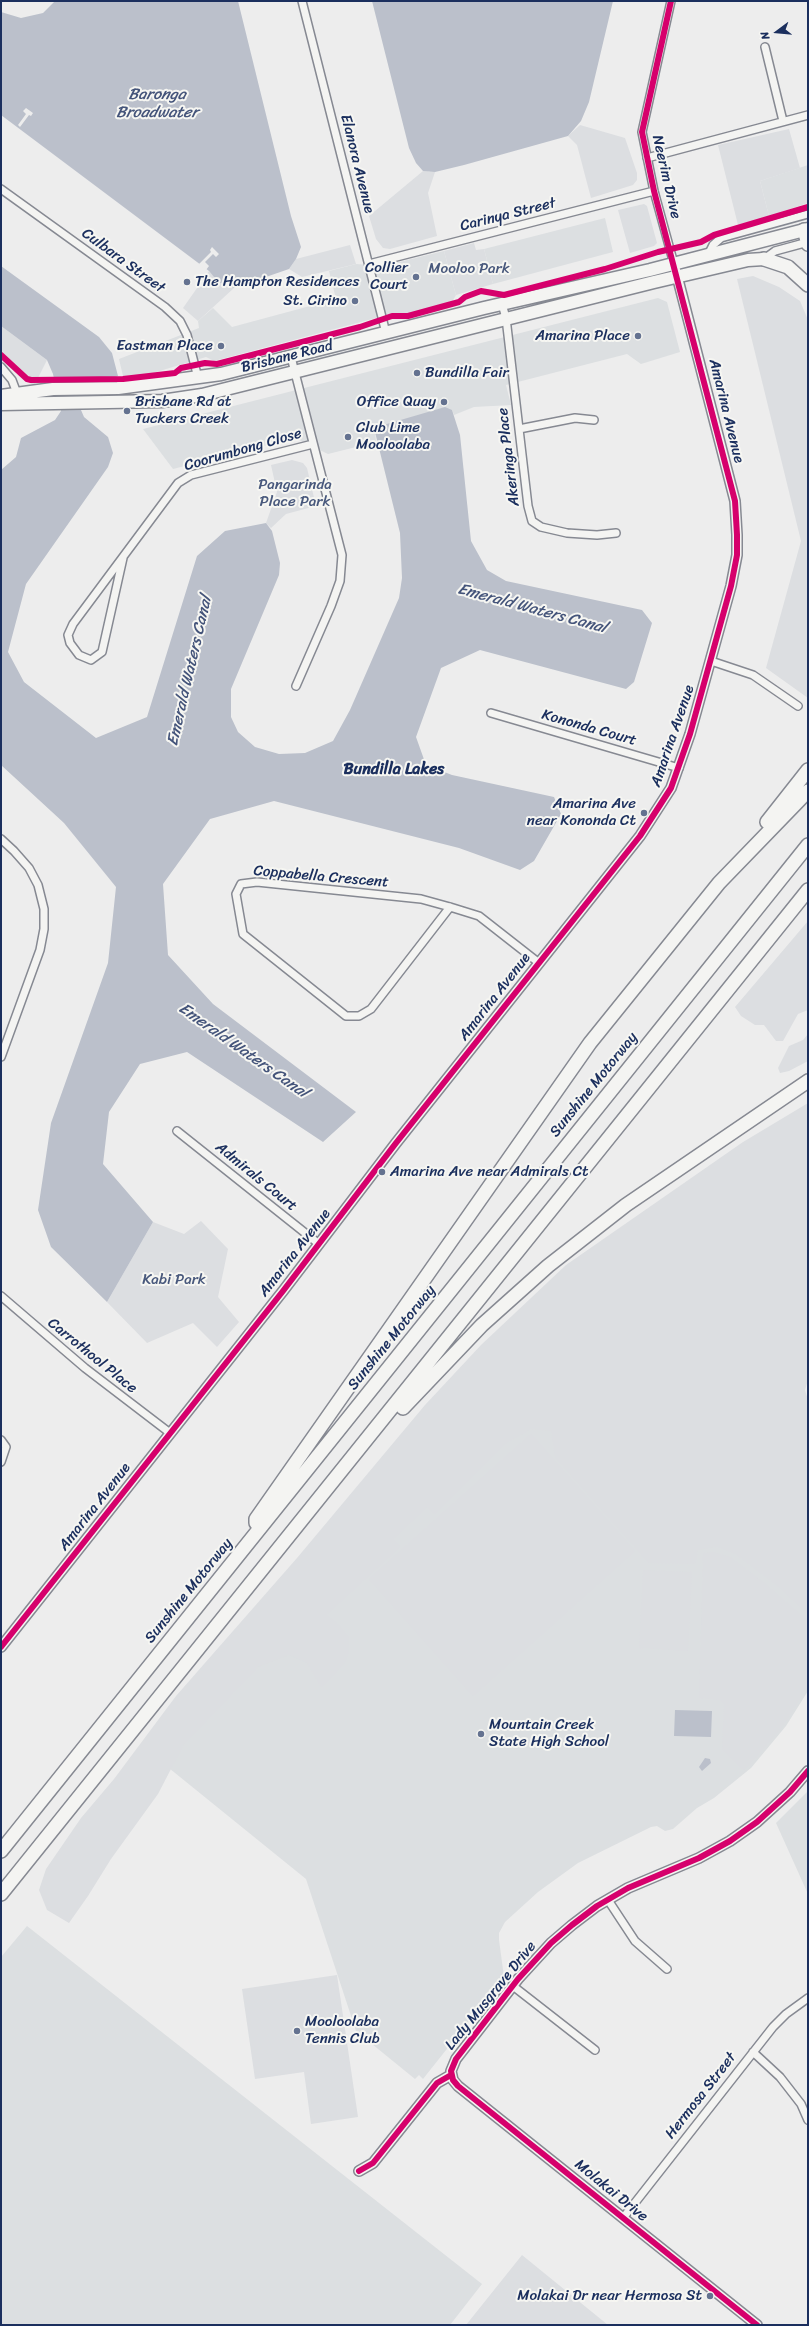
<!DOCTYPE html>
<html>
<head>
<meta charset="utf-8">
<style>
  body { margin:0 }
  #map { position:relative; width:809px; height:2326px; overflow:hidden; background:#ededed; font-family:Sriracha,sans-serif }
  canvas { display:block }
  .frame { position:absolute; inset:0; border:2px solid #1b2f5e; pointer-events:none }
  .north { position:absolute; left:757px; top:12px; width:40px; height:40px; -webkit-text-stroke:3px #f6f6f2; paint-order:stroke; rotate:254deg; font-size:11px; font-weight:700; line-height:16px; text-align:center; color:#1b2f5e }
  .north::after { content:''; display:block; margin:auto; width:14px; height:18px; background:#1b2f5e; clip-path:polygon(50% 0,100% 100%,50% 72%,0 100%) }
</style>
</head>
<body>
<div id="map">
<canvas width="809" height="2326"></canvas>
<div class="frame"></div>
<div class="north">N</div>
</div>
<script>
const ctx = document.querySelector('canvas').getContext('2d');
ctx.lineJoin = 'round';
function paint(path, color) {
  ctx.fillStyle = color;
  ctx.fill(path, 'evenodd');
}
function toPath(rows) {
  const path = new Path2D();
  for (const r of rows) {
    path.moveTo(r[0], r[1]);
    for (let i = 2; i < r.length; i += 2) path.lineTo(r[i], r[i + 1]);
  }
  return path;
}
function strokePath(path, color, width, dash) {
  ctx.strokeStyle = color;
  ctx.lineWidth = width;
  ctx.lineCap = dash ? 'butt' : 'round';
  ctx.setLineDash(dash || []);
  ctx.stroke(path);
}
function label(font, color, halo, rows, align = 'center') {
  ctx.font = font + ' Sriracha,sans-serif';
  ctx.lineWidth = 4;
  ctx.setLineDash([]);
  ctx.textBaseline = 'middle';
  ctx.strokeStyle = halo;
  ctx.fillStyle = color;
  for (const [text, x, y, turn = 0] of rows) {
    ctx.save();
    ctx.translate(x, y);
    ctx.rotate((+turn || 0) * Math.PI / 180);
    ctx.textAlign = isNaN(turn) ? turn : align;
    if (halo) ctx.strokeText(text, 0, 0);
    ctx.fillText(text, 0, 0);
    ctx.restore();
  }
}
paint(toPath([
  [808,165,808,203,769,216,760,181],
  [605,218,613,252,493,284,484,249],
  [444,251,456,295,452,302,404,315,391,314,214,361,206,357,143,376,123,376,119,359,199,328,198,321,213,308,232,327,336,299,329,271,356,264,383,266],
  [658,298,667,302,680,352,641,364,627,354,506,385,511,405,474,407,454,415,452,410,375,432,376,442,328,454,295,438,173,469,143,429],
  [556,1375,808,1577,808,1691,786,1726,751,1768,714,1798,697,1808,673,1829,665,1831,657,1826,651,1827,578,1863,538,1892,505,1922,499,1933,499,1940,504,1977,423,2079,419,2075,415,2079,356,2031,306,1879,159,1760],
  [808,1791,808,1894,776,1823],
  [27,1926,482,2284,450,2325,1,2325,1,1957]
]), '#dcdfe1');
paint(toPath([
  [580,125,625,138,637,173,637,180,633,185,591,198,577,145,568,136],
  [789,129,800,168,760,181,769,216,738,225,718,145],
  [423,171,435,172,428,193,437,236,390,249,383,248,376,239,369,216],
  [644,204,647,206,657,243,654,246,630,253,618,210],
  [474,243,476,250,484,249,493,284,456,295,444,251],
  [350,245,356,264,302,277,289,269,296,259],
  [209,271,218,282,234,288,198,321,183,308],
  [753,276,779,287,800,301,808,320,808,698,766,668,801,541,737,279],
  [1,326,47,360,34,386,1,360],
  [292,460,303,463,307,468,316,506,286,514,271,528,266,523,277,492,271,465],
  [808,921,808,1010,798,1014,783,1041,776,1041,764,1025,755,1025,741,1016,735,1007],
  [808,1034,808,1061,789,1071,780,1073,778,1068,789,1046,803,1040],
  [808,1103,808,1380,805,1390,808,1400,808,1614,779,1587,737,1555,717,1547,698,1550,695,1564,649,1563,555,1457,551,1431,531,1429,505,1444,435,1514,427,1507,393,1539,400,1547,326,1615,337,1623,349,1638,349,1651,345,1662,330,1679,321,1687,307,1663,289,1655,258,1667,184,1744,158,1794,111,1859,88,1896,69,1923,47,1910,39,1890,46,1869,81,1818,114,1779,176,1696,297,1558,425,1405,481,1345,566,1265,743,1142],
  [201,1221,228,1249,218,1297,239,1322,217,1347,193,1323,147,1343,107,1302,153,1222,184,1234],
  [531,1434,635,1551,473,1696,369,1579],
  [713,1552,730,1557,763,1582,808,1621,808,1685,783,1726,744,1770,722,1749,724,1704,720,1700,699,1698,703,1553],
  [643,1570,692,1572,688,1651,639,1648],
  [337,1975,358,2117,311,2124,304,2072,255,2079,242,1989],
  [522,2255,608,2325,466,2325]
]), '#dcdee1');
paint(toPath([
  [55,1,238,1,291,216,301,247,296,259,289,269,234,288,218,282,209,271,1,115,1,12,21,18,43,13],
  [372,1,613,1,589,102,581,121,568,136,464,165,435,172,423,171,416,163,409,148],
  [1,266,99,337,112,353,118,376,81,390,81,410,84,417,108,437,113,453,108,467,26,584,8,652,24,682,96,738,147,717,197,556,225,531,266,523,272,531,280,563,279,575,231,689,231,717,238,732,255,747,279,754,305,753,333,741,350,710,399,598,402,578,400,533,375,432,380,426,445,407,452,410,460,435,471,541,487,570,506,581,642,610,652,623,634,682,626,689,480,650,441,668,416,737,426,765,452,775,554,797,561,814,534,861,520,870,459,848,274,801,210,819,163,884,168,955,213,1004,356,1112,323,1142,187,1052,140,1064,109,1112,103,1164,153,1222,107,1302,51,1247,38,1210,51,1123,108,963,116,887,64,823,1,765,1,470,16,457,21,438,55,420,61,411,53,374,47,360,1,326],
  [675,1710,712,1711,711,1737,674,1736],
  [705,1758,710,1759,711,1763,702,1771,699,1767]
]), '#bbc0cb');
paint(toPath([
  [26,108,33,113,31,116,29,115,20,127,18,125,26,114,23,111],
  [212,247,219,254,216,257,213,254,205,262,209,266,206,270,199,264,211,252,210,250]
]), '#ededed');
const minor = toPath([
  [302,1,386,333],
  [671,1,642,132,654,191,674,264],
  [765,47,783,121],
  [647,158,808,115],
  [1,189,165,307,180,321,187,335,198,378],
  [708,255,713,245,721,238,808,214],
  [764,259,775,251,808,242],
  [369,264,654,191],
  [502,304,506,318,528,506,532,521,541,527,567,533,597,535,616,533],
  [291,357,342,555,340,581,331,606,296,686],
  [1,367,12,380,18,396],
  [519,429,575,418,594,420],
  [123,558,102,652,91,660,79,655,70,643,68,635,73,624,178,483,191,475,313,444],
  [711,661,753,675,798,706],
  [491,713,679,768],
  [1,839,14,851,29,868,38,885,44,909,44,929,40,950,1,1057],
  [450,907,371,1009,359,1016,346,1016,243,934,236,894,241,884,257,882,421,899,450,907,479,916,539,963],
  [177,1131,319,1244],
  [1,1296,85,1368,170,1433],
  [1,1440,6,1447,1,1462],
  [608,1900,635,1941,667,1969],
  [513,1986,595,2050],
  [753,2052,780,2077,801,2104,808,2120],
  [623,2218,773,2027,786,2014,808,1998]
]);
const tertiary = toPath([
  [1,1647,283,1291,396,1143,640,836,671,788,690,734,731,586,737,555,737,535,735,501,674,264],
  [359,2171,373,2163,437,2083,451,2075],
  [757,2325,458,2086,453,2080,451,2071,456,2059,518,1979,551,1943,572,1925,597,1906,628,1888,699,1858,730,1841,757,1822,790,1792,808,1771]
]);
const primary = toPath([
  [1,396,53,389,118,388,221,374,484,308,650,270,808,229],
  [1,404,162,401,202,395,654,282,748,260,764,259]
]);
const motorway = toPath([
  [804,230,808,244],
  [764,259,788,267,808,285],
  [767,822,808,770],
  [403,1408,482,1325,548,1266,626,1205,808,1081],
  [256,1523,256,1519,590,1043,719,883,808,791],
  [1,1851,808,845],
  [1,1894,808,890]
]);
strokePath(minor, '#868992', 10);
strokePath(tertiary, '#868992', 12);
strokePath(primary, '#868992', 15);
strokePath(motorway, '#868992', 16);
strokePath(minor, '#f4f4f2', 7);
strokePath(tertiary, '#f4f4f2', 9);
strokePath(primary, '#f4f4f2', 12);
strokePath(motorway, '#f4f4f2', 13);
strokePath(toPath([
  [1,355,27,379,31,380,123,379,175,373,181,368,205,363,217,364,360,327,392,316,408,316,459,302,465,297,481,291,504,295,605,269,658,252,701,242,714,235,808,207],
  [1,1647,283,1291,396,1143,640,836,671,788,690,734,731,586,737,555,737,535,735,501,654,191,642,132,671,1],
  [359,2171,373,2163,437,2083,451,2075],
  [757,2325,458,2086,453,2080,451,2071,456,2059,518,1979,551,1943,572,1925,597,1906,628,1888,699,1858,730,1841,757,1822,790,1792,808,1771]
]), '#d6006c', 6);
for (const [x, y, r, color] of [
  [416,277,4,"#647290"],
  [187,282,4,"#647290"],
  [355,301,4,"#647290"],
  [638,336,4,"#647290"],
  [221,346,4,"#647290"],
  [417,373,4,"#647290"],
  [444,402,4,"#647290"],
  [127,411,4,"#647290"],
  [348,437,4,"#647290"],
  [644,813,4,"#647290"],
  [382,1172,4,"#647290"],
  [481,1734,4,"#647290"],
  [297,2031,4,"#647290"],
  [710,2296,4,"#647290"]
]) {
  const dot = new Path2D();
  dot.arc(x, y, r, 0, 2 * Math.PI);
  ctx.fillStyle = color;
  ctx.fill(dot);
  strokePath(dot, '#f6f6f2', 1.5);
}
label('15px', '#1b2f5e', '#f6f6f2', [
  ["Elanora Avenue",357,164,76],
  ["Neerim Drive",666,177,77],
  ["Carinya Street",508,215,-14],
  ["Culbara Street",123,261,36],
  ["Brisbane Road",287,357,-14],
  ["Amarina Avenue",726,411,76],
  ["Coorumbong Close",243,450,-16],
  ["Akeringa Place",509,457,-97],
  ["Kononda Court",589,728,16],
  ["Amarina Avenue",673,736,-71],
  ["Coppabella Crescent",321,877,5],
  ["Amarina Avenue",495,997,-52],
  ["Sunshine Motorway",594,1085,-51],
  ["Admirals Court",256,1177,39],
  ["Amarina Avenue",295,1253,-52],
  ["Sunshine Motorway",392,1338,-51],
  ["Carrothool Place",92,1356,39],
  ["Amarina Avenue",95,1507,-52],
  ["Sunshine Motorway",189,1591,-51],
  ["Lady Musgrave Drive",491,1996,-51],
  ["Hermosa Street",701,2096,-52],
  ["Molakai Drive",611,2191,39]
]);
label('15px', '#1b2f5e', '#f6f6f2', [
  ["Collier",408,268],
  ["Court",408,285],
  ["The Hampton Residences",195,282,"left"],
  ["St. Cirino",347,301],
  ["Amarina Place",630,336],
  ["Eastman Place",213,346],
  ["Bundilla Fair",425,373,"left"],
  ["Brisbane Rd at",135,402,"left"],
  ["Tuckers Creek",135,419,"left"],
  ["Office Quay",436,402],
  ["Club Lime",356,428,"left"],
  ["Mooloolaba",356,445,"left"],
  ["Amarina Ave",636,804],
  ["near Kononda Ct",636,821],
  ["Amarina Ave near Admirals Ct",390,1172,"left"],
  ["Mountain Creek",489,1725,"left"],
  ["State High School",489,1742,"left"],
  ["Mooloolaba",305,2022,"left"],
  ["Tennis Club",305,2039,"left"],
  ["Molakai Dr near Hermosa St",702,2296]
], 'right');
label('15px', '#48587c', '#f6f6f2', [
  ["Mooloo Park",469,269],
  ["Pangarinda",295,485],
  ["Place Park",295,502],
  ["Kabi Park",174,1280]
]);
label('italic 16px', '#44547a', '#f6f6f2', [
  ["Baronga",157,95],
  ["Broadwater",157,113],
  ["Emerald Waters Canal",532,609,15],
  ["Emerald Waters Canal",190,671,-77],
  ["Emerald Waters Canal",243,1051,35]
]);
label('bold 16px', '#1b2f5e', '#f6f6f2', [
  ["Bundilla Lakes",394,770]
]);
</script>
</body>
</html>
